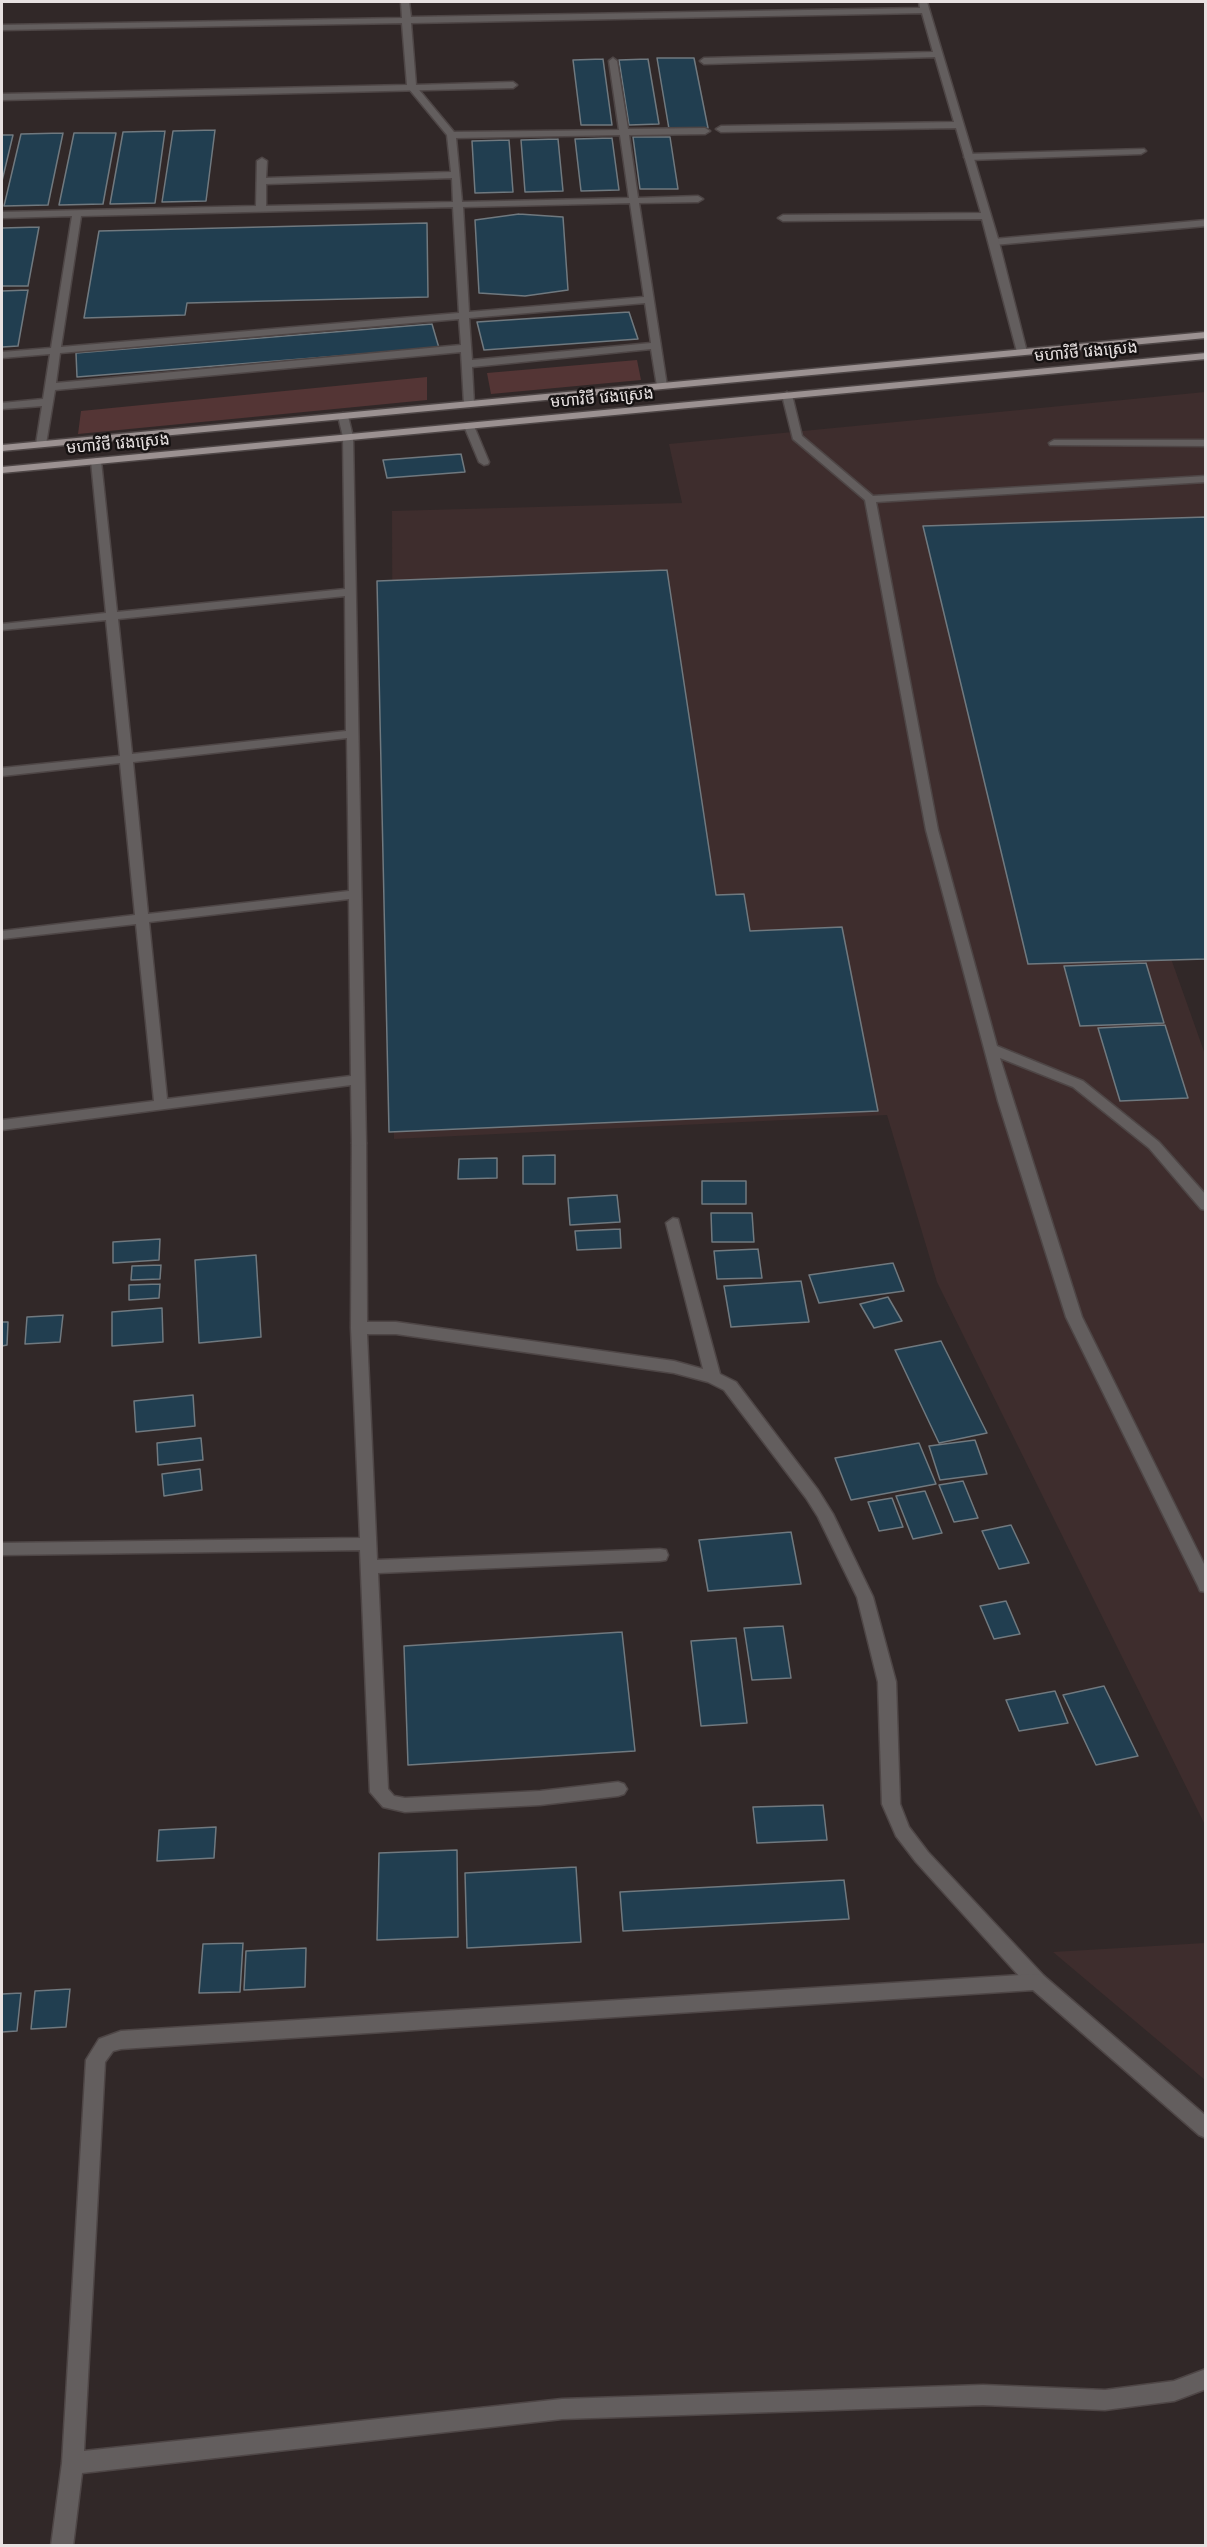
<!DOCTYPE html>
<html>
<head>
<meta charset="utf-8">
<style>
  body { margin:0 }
  #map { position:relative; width:1207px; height:2547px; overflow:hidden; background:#312828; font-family:Quicksand,sans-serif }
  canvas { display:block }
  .frame { position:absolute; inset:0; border:3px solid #e7e1e1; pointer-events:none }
</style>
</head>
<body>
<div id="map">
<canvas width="1207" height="2547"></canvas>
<div class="frame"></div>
</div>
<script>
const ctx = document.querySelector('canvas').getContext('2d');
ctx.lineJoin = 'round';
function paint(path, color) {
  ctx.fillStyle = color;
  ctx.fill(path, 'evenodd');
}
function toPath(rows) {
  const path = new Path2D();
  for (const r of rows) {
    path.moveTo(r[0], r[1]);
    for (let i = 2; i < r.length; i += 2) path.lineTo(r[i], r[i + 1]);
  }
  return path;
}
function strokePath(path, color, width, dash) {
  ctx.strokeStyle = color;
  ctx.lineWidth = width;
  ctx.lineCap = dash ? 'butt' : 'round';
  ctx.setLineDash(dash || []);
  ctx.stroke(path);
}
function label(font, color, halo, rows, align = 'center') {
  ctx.font = font + ' Quicksand,"Noto Sans Khmer",sans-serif';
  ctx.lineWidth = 5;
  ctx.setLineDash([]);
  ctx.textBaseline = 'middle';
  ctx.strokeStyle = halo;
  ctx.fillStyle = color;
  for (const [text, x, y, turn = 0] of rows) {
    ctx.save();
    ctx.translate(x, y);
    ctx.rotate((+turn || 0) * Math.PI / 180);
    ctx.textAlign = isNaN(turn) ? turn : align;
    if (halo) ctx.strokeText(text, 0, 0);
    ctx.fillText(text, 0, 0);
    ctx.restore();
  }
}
paint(toPath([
  [1205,392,1205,952,1169,953,1206,1057,1205,1825,937,1282,887,1115,394,1139,392,511,682,503,669,444],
  [1205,1943,1205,2080,1053,1952]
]), '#3e2d2d');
paint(toPath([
  [637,360,641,380,491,394,487,373],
  [427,377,427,400,78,434,81,411]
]), '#543535');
const building = toPath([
  [657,58,694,58,708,128,669,129,657,58],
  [603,59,612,125,581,125,573,60,603,59],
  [648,59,659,124,629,125,619,60,648,59],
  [215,130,206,201,162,202,173,131,215,130],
  [165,131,155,203,110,204,123,132,165,131],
  [63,133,48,205,4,206,21,134,63,133],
  [74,133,116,133,103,204,59,205,74,133],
  [2,135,13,135,2,181,2,135],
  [633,137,670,137,678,189,640,189,633,137],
  [612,138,619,190,581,191,575,139,612,138],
  [558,139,563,191,525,192,521,140,558,139],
  [509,140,513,192,475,193,472,141,509,140],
  [519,214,563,217,568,290,525,296,479,293,475,220,519,214],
  [427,223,428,297,187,303,185,315,84,318,99,231,427,223],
  [39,227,28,286,2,286,2,228,39,227],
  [28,290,18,346,2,347,2,291,28,290],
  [629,312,638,339,484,350,477,322,629,312],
  [432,324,439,348,77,377,76,353,432,324],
  [461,454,465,472,387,478,383,460,461,454],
  [1206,517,1206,959,1028,964,923,526,1206,517],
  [667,570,716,895,744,894,750,931,842,927,878,1111,389,1132,377,581,667,570],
  [1146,963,1164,1023,1080,1026,1064,966,1146,963],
  [1165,1025,1188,1098,1120,1101,1098,1028,1165,1025],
  [555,1155,555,1184,523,1184,523,1156,555,1155],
  [497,1158,497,1178,458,1179,459,1159,497,1158],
  [702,1181,746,1181,746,1204,702,1204,702,1181],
  [617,1195,620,1222,570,1225,568,1198,617,1195],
  [711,1213,752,1213,754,1242,712,1242,711,1213],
  [620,1229,621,1248,577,1250,575,1231,620,1229],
  [160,1239,159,1260,113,1263,113,1242,160,1239],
  [758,1249,762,1278,717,1279,714,1251,758,1249],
  [256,1255,261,1337,199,1343,195,1260,256,1255],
  [893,1263,904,1291,819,1303,809,1275,893,1263],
  [161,1265,160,1279,131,1280,132,1266,161,1265],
  [801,1281,809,1322,731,1327,724,1286,801,1281],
  [160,1284,159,1298,129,1300,129,1285,160,1284],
  [888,1297,902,1321,874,1328,860,1304,888,1297],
  [162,1308,163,1342,112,1346,112,1312,162,1308],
  [63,1315,60,1342,25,1344,27,1317,63,1315],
  [2,1322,8,1322,7,1345,2,1346,2,1322],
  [941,1341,987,1433,939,1443,895,1350,941,1341],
  [193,1395,195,1426,136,1432,134,1401,193,1395],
  [201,1438,203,1460,158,1465,157,1443,201,1438],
  [975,1440,987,1474,940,1480,929,1446,975,1440],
  [919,1443,936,1484,851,1500,835,1458,919,1443],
  [200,1469,202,1490,164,1496,162,1474,200,1469],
  [963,1481,978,1518,954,1522,939,1485,963,1481],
  [925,1491,942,1533,913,1539,896,1496,925,1491],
  [892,1498,903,1527,879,1531,868,1502,892,1498],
  [1011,1525,1029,1563,999,1569,982,1531,1011,1525],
  [791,1532,801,1584,708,1591,699,1540,791,1532],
  [1006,1601,1020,1634,994,1639,980,1606,1006,1601],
  [783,1626,791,1678,752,1680,744,1628,783,1626],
  [622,1632,635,1751,408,1765,404,1646,622,1632],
  [736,1638,747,1723,701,1726,691,1641,736,1638],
  [1104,1686,1138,1756,1096,1765,1063,1695,1104,1686],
  [1055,1691,1068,1723,1019,1731,1006,1700,1055,1691],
  [823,1805,827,1840,757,1843,753,1807,823,1805],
  [216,1827,214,1858,157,1861,159,1830,216,1827],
  [457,1850,458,1937,377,1940,379,1853,457,1850],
  [576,1867,581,1942,467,1948,465,1873,576,1867],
  [844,1880,849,1919,623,1931,620,1892,844,1880],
  [243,1943,240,1992,199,1993,203,1944,243,1943],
  [306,1948,305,1987,244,1990,246,1951,306,1948],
  [70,1989,66,2027,31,2029,35,1991,70,1989],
  [21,1993,17,2031,2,2032,2,1994,21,1993]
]);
paint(building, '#213e50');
strokePath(building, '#70797f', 1.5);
const lane = toPath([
  [613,58,617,61,628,129,705,128,710,131,705,134,629,135,638,198,698,196,703,199,698,202,639,203,667,386,666,388,657,386,651,349,472,367,474,404,469,407,464,404,461,352,55,390,46,444,41,447,36,444,42,406,2,409,2,403,43,399,50,354,2,358,2,352,51,348,72,216,2,218,2,212,256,206,257,161,262,158,267,161,266,178,451,172,447,135,409,89,409,85,415,85,454,132,619,130,609,61,613,58],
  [620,135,629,198,462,202,456,138,620,135],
  [452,178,453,202,266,206,266,184,452,178],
  [630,203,644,297,469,312,463,207,630,203],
  [453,207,459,313,61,347,81,216,453,207],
  [645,303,651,343,472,360,469,318,645,303],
  [459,319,461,345,56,383,60,353,459,319],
  [1144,149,1146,151,1141,154,969,160,964,157,969,154,1144,149],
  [1206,220,1206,226,994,245,989,242,994,239,1206,220],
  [787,392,792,395,802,436,873,496,1206,476,1206,482,876,502,938,830,997,1046,1083,1081,1159,1142,1206,1195,1206,1210,1201,1209,1149,1148,1073,1087,1000,1058,1082,1317,1206,1568,1206,1592,1200,1591,1198,1586,1066,1317,998,1101,926,830,865,500,793,439,782,395,787,392],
  [469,423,474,426,489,462,488,464,484,465,479,462,464,426,469,423],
  [1054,440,1206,440,1206,446,1050,445,1049,443,1054,440],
  [359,1138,366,1143,367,1322,396,1322,674,1361,703,1369,666,1223,673,1218,678,1219,720,1374,736,1382,818,1490,833,1514,873,1597,896,1682,900,1804,909,1827,928,1852,1044,1976,1046,1982,1044,1988,1037,1990,1030,1988,916,1862,896,1836,882,1804,878,1682,857,1597,818,1517,806,1498,724,1390,708,1382,674,1373,396,1334,367,1334,377,1560,660,1549,666,1550,668,1555,666,1560,660,1561,378,1573,388,1789,394,1796,405,1798,540,1791,618,1782,624,1784,627,1789,624,1794,618,1796,540,1805,405,1812,383,1807,370,1792,360,1550,2,1555,2,1543,360,1538,351,1328,352,1143,359,1138]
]);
const street = toPath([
  [401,2,409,2,411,17,920,8,919,2,927,2,999,242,1027,352,1022,355,1017,352,982,219,783,221,778,218,783,215,981,213,956,128,721,132,716,129,721,126,954,122,935,57,704,64,700,61,704,58,933,52,922,13,411,23,416,85,513,82,517,85,513,88,2,100,2,94,407,85,402,23,2,30,2,25,402,18,401,2],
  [343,413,348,416,353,437,366,1143,359,1148,352,1143,351,1085,2,1130,2,1120,154,1101,136,924,2,939,2,931,135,915,120,763,2,776,2,768,120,756,106,620,2,630,2,624,106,613,91,461,96,458,101,461,117,612,345,589,343,437,338,416,343,413],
  [345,596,346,731,132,754,118,619,345,596],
  [347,738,349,891,148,914,133,762,347,738],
  [349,899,351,1076,167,1099,149,922,349,899],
  [1037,1974,1044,1976,1206,2116,1206,2138,1199,2135,1033,1990,121,2049,113,2051,105,2062,84,2451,562,2399,983,2385,1105,2390,1174,2381,1206,2369,1206,2389,1174,2401,1105,2410,983,2405,562,2419,82,2473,73,2546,51,2546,62,2463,86,2060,99,2039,121,2031,1037,1974]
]);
const primary = toPath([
  [1206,332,1206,338,2,451,2,445,1206,332],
  [1206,353,1206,359,2,473,2,467,1206,353]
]);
strokePath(lane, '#4e4646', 3);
strokePath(street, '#4e4646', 3);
strokePath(primary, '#4e4646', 3);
paint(lane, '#635e5e');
paint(street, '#635e5e');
paint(primary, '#9b9191');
label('16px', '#e7e1e1', '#161212', [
  ["មហាវិថី វេងស្រេង",1086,352,-5],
  ["មហាវិថី វេងស្រេង",602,398,-5],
  ["មហាវិថី វេងស្រេង",118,444,-5]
]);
</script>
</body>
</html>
